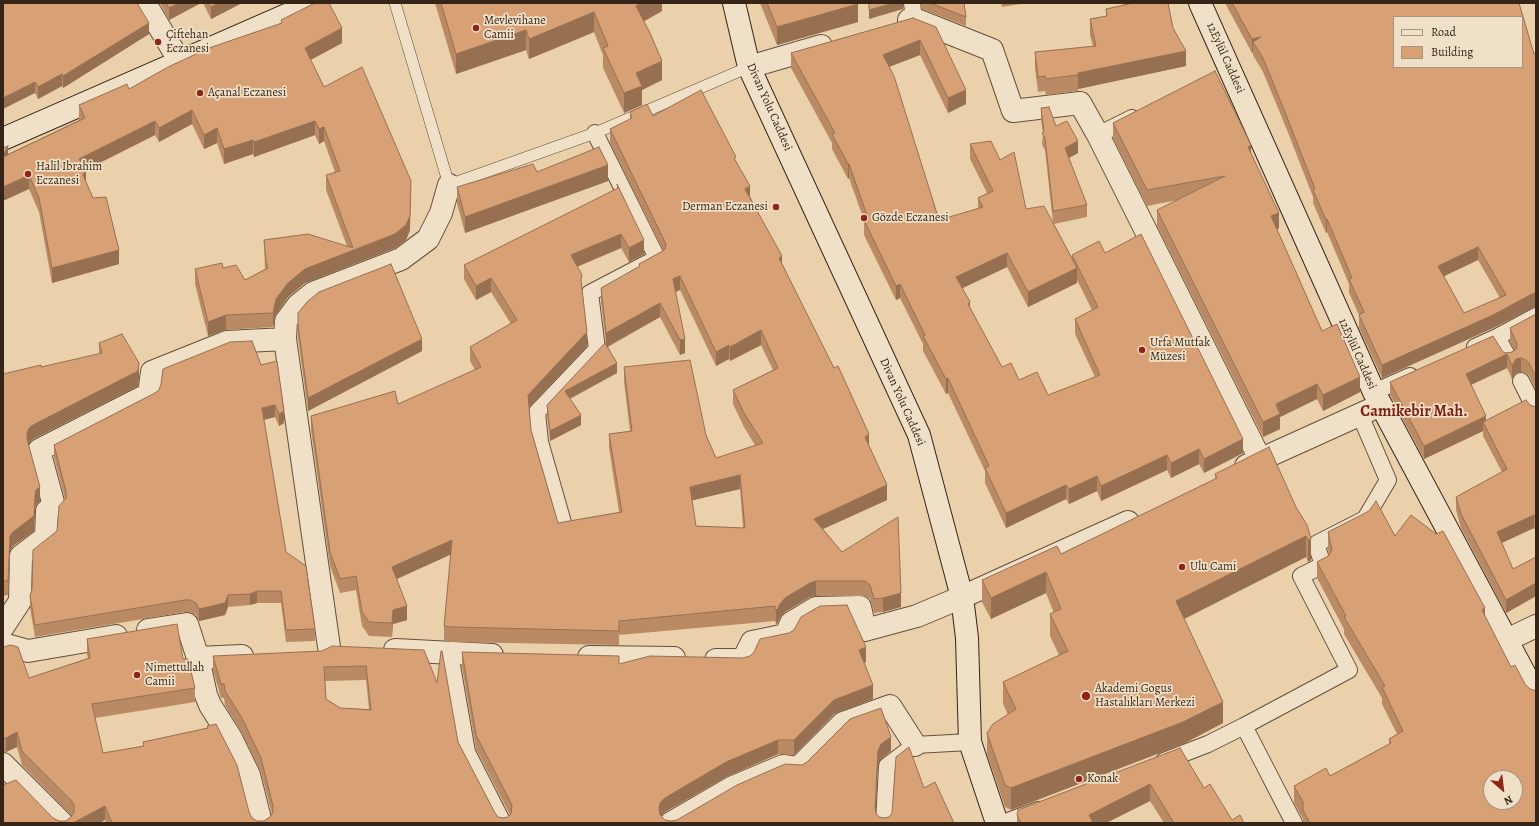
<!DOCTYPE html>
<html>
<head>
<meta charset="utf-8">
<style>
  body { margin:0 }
  #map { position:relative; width:1539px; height:826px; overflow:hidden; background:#ead0ab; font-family:Alegreya,serif }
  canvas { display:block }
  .frame { position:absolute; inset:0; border:4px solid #362517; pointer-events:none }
  .legend { position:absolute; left:1393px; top:16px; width:130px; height:52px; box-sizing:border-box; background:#f1e0c8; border:1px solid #a69581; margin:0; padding:5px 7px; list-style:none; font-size:12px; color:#362517 }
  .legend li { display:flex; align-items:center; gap:8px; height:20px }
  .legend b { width:20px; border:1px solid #a69581 }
  .north { position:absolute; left:1483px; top:770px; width:40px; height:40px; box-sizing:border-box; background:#f1e0c8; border:1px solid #a69581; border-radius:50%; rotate:152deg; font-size:11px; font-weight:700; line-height:16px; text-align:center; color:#362517 }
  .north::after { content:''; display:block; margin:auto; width:14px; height:18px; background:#8f2418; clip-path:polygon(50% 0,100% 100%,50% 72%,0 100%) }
</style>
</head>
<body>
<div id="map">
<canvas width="1539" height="826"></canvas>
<div class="frame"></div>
<ul class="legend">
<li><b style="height:5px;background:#f1e0c8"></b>Road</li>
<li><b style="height:11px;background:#d8a075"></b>Building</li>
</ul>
<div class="north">N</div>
</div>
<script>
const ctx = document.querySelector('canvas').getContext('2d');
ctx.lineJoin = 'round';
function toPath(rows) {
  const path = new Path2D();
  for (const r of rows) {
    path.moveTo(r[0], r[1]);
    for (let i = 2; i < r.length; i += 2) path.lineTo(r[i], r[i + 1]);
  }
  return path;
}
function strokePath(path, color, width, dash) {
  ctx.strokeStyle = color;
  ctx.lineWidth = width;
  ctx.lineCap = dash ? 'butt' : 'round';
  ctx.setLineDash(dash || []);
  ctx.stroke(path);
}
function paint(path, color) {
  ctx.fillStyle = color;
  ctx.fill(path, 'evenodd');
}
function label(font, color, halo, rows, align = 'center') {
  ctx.font = font + ' Alegreya,serif';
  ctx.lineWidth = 3.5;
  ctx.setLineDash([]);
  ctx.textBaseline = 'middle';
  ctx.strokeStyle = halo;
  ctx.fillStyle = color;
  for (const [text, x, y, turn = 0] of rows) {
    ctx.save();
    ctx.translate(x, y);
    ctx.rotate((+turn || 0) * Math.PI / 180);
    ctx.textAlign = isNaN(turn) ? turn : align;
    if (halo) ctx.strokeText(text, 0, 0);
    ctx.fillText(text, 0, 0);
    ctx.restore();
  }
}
const service = toPath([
  [395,3,449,185,595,133,749,67]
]);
const pedestrian = toPath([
  [912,3,914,19],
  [1098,135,1132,118],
  [1497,337,1508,357],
  [1475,347,1497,337,1536,316],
  [1521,381,1536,411],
  [1374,392,1410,376],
  [564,526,540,442,537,412,597,349,590,293,657,258,595,133],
  [450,654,467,752,503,823],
  [1244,726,1349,670,1301,576,1323,565,1316,544,1365,519,1388,480,1360,415],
  [1164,761,1208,744,1244,726,1294,823],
  [884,823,887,766,915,745,970,742],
  [1003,823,1038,810]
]);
const minor = toPath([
  [145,3,180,62],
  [909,20,914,19,992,50,1013,111,1080,103,1098,135,1260,459],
  [749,67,821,46],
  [1246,466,1381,405],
  [3,627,20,601,21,556,46,537,47,511,54,506,39,450,149,394,152,372,227,342,285,339],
  [148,630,187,624,198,658,242,656],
  [1507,640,1536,626],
  [3,644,28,651,116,636],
  [329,647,285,339,286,321,298,305,313,293,401,259,428,239,441,213,449,185],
  [395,650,492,655],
  [589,657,674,658],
  [198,658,206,695,210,705,231,738,249,775,261,823],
  [716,660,743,660,752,642,786,635,791,623,816,608,860,607,865,630,917,616,962,597,1128,522],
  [3,764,62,823],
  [671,823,731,788,783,766,798,768,843,723,890,706,915,745]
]);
const secondary = toPath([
  [734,3,749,67,919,435,962,597,967,638,970,742,997,823],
  [1200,3,1374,392,1536,695],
  [3,139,314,3]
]);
strokePath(service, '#63503c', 12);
strokePath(pedestrian, '#63503c', 18);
strokePath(minor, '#63503c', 24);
strokePath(secondary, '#362517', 24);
strokePath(service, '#f1e0c8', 11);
strokePath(pedestrian, '#f1e0c8', 16);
strokePath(minor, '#f1e0c8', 22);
strokePath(secondary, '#f1e0c8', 22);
paint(toPath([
  [3,3,149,34,63,88,62,86,38,99,35,93],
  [160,3,201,3,169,20],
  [203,3,242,3,211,19],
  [435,3,662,3,662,11,644,21,662,80,642,90,642,105,624,113,603,68,603,55,594,32,529,59,526,50,456,74],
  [760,3,858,3,858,22,777,45],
  [921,3,964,3,966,17,966,26,922,9],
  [1001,3,1027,3,1002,7],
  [1123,3,1168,3,1173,28,1186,66,1078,89,1078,91,1046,95,1045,91,1038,92,1035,68,1035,52,1093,46,1090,35,1090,19,1106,16,1106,9,1124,5],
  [1225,3,1519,3,1534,54,1536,53,1536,307,1532,308,1493,328,1382,378,1359,328,1359,315,1349,293,1349,284,1327,232,1326,233,1313,203,1313,197,1287,130,1263,72,1253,55,1253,52,1252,53],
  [1478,260,1500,298,1464,313,1444,276],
  [913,18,966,104,948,113,920,55,889,67,939,220,978,209,978,198,987,193,970,159,970,144,1000,160,1026,209,1053,223,1045,150,1042,145,1043,133,1041,120,1041,108,1078,153,1069,158,1087,205,1087,217,1054,224,1072,258,1072,255,1105,253,1243,453,1204,473,1199,464,1171,478,1167,470,1101,501,1097,491,1069,504,1066,499,1006,528,985,483,985,471,948,393,946,394,923,351,923,344,900,298,896,300,864,235,864,220,849,178,848,179,832,149,832,143,791,68,791,53],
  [1007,267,1028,307,1077,283,1077,280,1092,310,1075,319,1075,334,1095,377,1048,395,1019,380,1002,367,970,308,963,288],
  [281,20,342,43,310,60,324,87,410,230,406,240,395,248,305,283,288,297,276,314,273,327,226,330,208,336,195,284,195,269,223,268,245,280,265,269,264,240,347,246,326,190,326,175,335,172,324,141,319,144,315,135,254,157,253,154,224,164,217,143,204,149,192,124,159,142,155,135,86,170,86,181,119,264,52,283,39,212,29,189,8,154,79,120,79,105,129,89,281,23],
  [630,112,653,116,736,161,750,196,869,446,887,500,823,529,842,552,901,607,883,612,874,613,870,599,865,596,816,596,810,597,785,612,780,618,777,624,776,624,775,621,619,635,619,645,451,642,444,640,444,626,451,554,397,579,407,620,393,624,392,637,369,636,362,626,356,590,340,593,330,566,311,430,311,416,398,404,475,370,470,361,470,347,511,324,491,292,476,300,464,279,464,265,617,189,617,184,644,254,629,262,621,248,577,267,582,288,587,346,529,408,531,430,558,523,619,512,609,448,609,434,630,431,624,382,624,367,706,435,716,458,755,445,744,427,733,404,733,390,773,370,761,345,730,361,729,359,716,366,680,290,675,292,685,353,680,355,660,317,608,347,617,373,570,399,581,425,550,441,547,415,547,405,606,344,601,302,601,288,639,267,639,264,661,252,663,251,610,143,610,129,630,119],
  [740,489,743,528,696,526,692,500],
  [1113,123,1251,153,1279,228,1277,229,1322,331,1360,392,1323,411,1317,399,1280,417,1280,429,1263,437,1157,226,1157,210,1178,200,1147,206,1113,138],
  [537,172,608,181,465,233,457,203,457,187],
  [1536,314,1536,390,1529,376,1526,373,1521,372,1516,373,1512,379,1507,368,1471,385,1486,421,1530,405,1536,407,1536,532,1534,528,1502,543,1513,569,1536,557,1536,596,1506,613,1461,528,1456,510,1456,497,1502,472,1483,436,1483,431,1424,459,1390,395,1390,382,1503,352,1507,353,1512,352,1514,350,1510,341,1510,328],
  [298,326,422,351,308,411,298,338],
  [252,341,284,423,279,426,275,417,264,420,286,552,315,629,315,641,286,642,281,603,257,603,250,605,228,607,225,615,199,621,196,615,190,612,185,612,35,637,30,608,30,596,57,531,65,499,54,457,54,445,155,393],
  [99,343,139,377,138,386,33,439,28,444,40,501,36,505,35,510,34,531,13,546,10,551,8,595,3,596,3,374,41,367,99,354],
  [1215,474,1296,507,1307,525,1311,560,1308,562,1306,557,1184,619,1223,723,1183,744,1011,810,1005,807,987,754,987,733,1008,715,1003,704,1003,682,1059,655,1050,636,1050,614,1054,613,1046,593,991,619,982,602,982,580,1061,554,1215,479],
  [1328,532,1395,536,1485,615,1536,823,1303,823,1303,819,1294,803,1294,786,1330,776,1389,744,1389,739,1397,734,1382,704,1382,698,1344,634,1344,629,1317,578,1317,562,1328,556,1329,554,1328,549],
  [87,639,183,659,195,688,195,702,95,718,103,753,143,746,143,742,207,728,207,726,249,812,252,818,257,821,264,821,270,817,272,814,261,772,242,733,225,705,224,698,221,698,213,670,213,656,424,650,458,742,495,813,498,817,503,818,508,817,510,815,476,749,462,667,462,652,619,664,866,662,864,663,873,699,834,714,794,755,778,754,726,777,665,812,661,816,665,820,671,821,677,820,802,765,891,751,881,759,878,765,875,811,876,813,879,817,884,818,889,817,924,788,954,823,106,823,105,820,3,823,53,818,59,821,66,821,71,817,72,816,22,765,17,747,6,752,3,752,3,647,29,678,88,658,87,654],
  [366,680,369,709,340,708,326,699,325,681],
  [1180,748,1204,788,1232,820,1244,823,1164,823,1150,801,1106,823,1017,823,1017,815]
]), '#ba8a65');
paint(toPath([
  [179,3,201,3,169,20,169,8],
  [219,3,242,3,211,19,211,7],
  [641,3,662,3,662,11,636,26,636,6],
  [893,3,903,3,903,9,869,19,869,10],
  [858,4,858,22,777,45,777,27],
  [594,12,594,32,529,59,529,39],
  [149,23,149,34,63,88,63,76],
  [342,28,342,43,305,63,305,48],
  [526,30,526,50,456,74,456,54],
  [1261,37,1253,42,1253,52,1252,53,1252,39],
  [920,40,920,55,883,69,883,55],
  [1186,51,1186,66,1078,89,1078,73],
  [662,61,662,80,642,90,642,105,624,113,624,93,636,73],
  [62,74,62,86,38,99,38,87],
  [35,82,35,93,3,109,3,98],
  [966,90,966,104,948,113,948,98],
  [192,110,192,124,159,142,159,128],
  [155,121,155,135,79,173,79,159],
  [315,121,315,135,254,157,254,142],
  [324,127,324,141,319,144,319,129],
  [217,128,217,143,204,149,204,135],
  [253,140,253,154,224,164,224,149],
  [1078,141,1078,153,1065,160,1065,148],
  [1251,145,1251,160,1248,147],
  [8,146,8,160,3,170,3,156],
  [848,164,849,164,849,178,848,179],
  [608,165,608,181,465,233,465,217],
  [86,170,86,184,83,175],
  [29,175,29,189,3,201,3,187],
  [411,181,410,230,406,240,395,248,305,283,288,297,276,314,273,327,273,313,276,299,288,283,305,269,406,225],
  [750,186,750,200,745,189],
  [1279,213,1279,228,1271,232,1271,216],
  [1327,219,1327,232,1326,233,1326,220],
  [621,234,621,248,571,269,571,255],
  [644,240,644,254,629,262,629,248],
  [1478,247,1478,260,1438,279,1438,266],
  [119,250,119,264,52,283,52,268],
  [1007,253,1007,267,956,291,956,277],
  [782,256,782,270,779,258],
  [1077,268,1077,283,1028,307,1028,292],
  [680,276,680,290,673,293,673,279],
  [491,278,491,292,476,300,476,286],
  [900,284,900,298,896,300,896,286],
  [1536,293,1536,307,1532,308,1493,328,1382,378,1382,365,1532,294],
  [970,302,970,317,968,304],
  [660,303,660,317,606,347,606,333],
  [226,315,226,330,208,336,208,322],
  [761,330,761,345,730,361,730,347],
  [587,332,587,346,528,409,528,395],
  [422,339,422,351,308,411,308,398],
  [685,339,685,353,680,355,680,340],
  [729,345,729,359,716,366,716,352],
  [1507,354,1507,368,1466,387,1466,374],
  [1521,358,1521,372,1516,373,1512,379,1512,366,1516,359],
  [139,363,139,377,138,386,33,439,29,443,27,448,27,434,29,428,33,425],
  [617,363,617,373,565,401,565,391],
  [1360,377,1360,392,1323,411,1323,395],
  [948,378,948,393,946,394,946,379],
  [1317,384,1317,399,1280,417,1280,429,1263,437,1263,422,1276,404],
  [275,405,275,417,262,420,262,408],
  [284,411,284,423,279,426,279,414],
  [581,415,581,425,550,441,550,431],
  [1486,416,1486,429,1483,422,1483,431,1424,459,1424,446],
  [869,434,869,448,865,437],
  [1243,439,1243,453,1204,473,1204,459],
  [1199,449,1199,464,1171,478,1171,463],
  [1167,455,1167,470,1101,501,1101,486],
  [740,475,740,489,690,501,690,487],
  [1097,476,1097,491,1069,504,1069,489],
  [887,485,887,500,814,533,814,519],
  [1066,485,1066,499,1006,528,1006,513],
  [40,487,40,501,36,505,35,510,34,531,13,546,10,551,8,595,8,581,10,536,36,490],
  [1534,515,1534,528,1497,545,1497,532],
  [1306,536,1306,557,1176,623,1176,601],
  [1311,539,1311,560,1308,562,1308,540],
  [452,540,452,554,392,581,392,567],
  [1046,572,1046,593,991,619,991,598],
  [816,581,816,596,810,597,785,612,780,618,777,624,776,624,776,610,780,604,785,598,810,583],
  [1536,583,1536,596,1506,613,1506,600],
  [257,591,257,603,250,605,250,594],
  [901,593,901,607,883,612,883,598],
  [228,595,228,607,225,615,199,621,199,609],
  [407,606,407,620,393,624,392,637,393,610],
  [1485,608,1485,625,1482,610],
  [866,647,866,662,859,665,859,650],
  [873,685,873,699,834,714,794,755,794,740,834,700],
  [1223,702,1223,723,1183,744,1011,810,1011,788],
  [17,732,17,747,6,752,6,738],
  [891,737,891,751,881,759,878,765,875,822,875,808,878,751,881,744],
  [778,740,778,754,726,777,665,812,660,817,659,809,660,803,665,798,726,762],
  [1150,784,1150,801,1106,823,1089,823,1089,815],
  [105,806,105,820,100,823,73,823]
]), '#977052');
const building = toPath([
  [3,3,137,3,149,23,63,76,62,74,38,87,35,82,3,98,3,3],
  [166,3,179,3,169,8,166,3],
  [209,3,219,3,211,7,209,3],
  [315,3,329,3,342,28,305,48,324,87,362,67,411,181,410,216,406,225,395,234,305,269,288,283,276,299,273,313,226,315,208,322,195,269,222,263,223,268,236,265,245,280,268,268,266,262,264,240,308,234,353,248,326,175,340,171,324,127,319,129,315,121,254,142,253,140,224,149,217,128,204,135,192,110,159,128,155,121,79,159,86,170,83,175,93,198,106,197,119,250,52,268,39,198,29,175,3,187,3,157,85,118,79,105,127,84,129,89,168,67,209,48,282,23,281,20,315,3],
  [441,3,641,3,636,6,650,33,662,61,636,73,642,86,624,93,603,48,608,46,594,12,529,39,526,30,456,54,441,3],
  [767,3,858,3,858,4,777,27,767,3],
  [869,3,893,3,869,10,869,3],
  [930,3,964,3,966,17,930,3],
  [1128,3,1168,3,1173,28,1186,51,1078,73,1078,75,1046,79,1045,76,1038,77,1035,52,1096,46,1090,19,1107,16,1106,9,1129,4,1128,3],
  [1232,3,1519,3,1534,54,1536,53,1536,293,1532,294,1493,315,1382,365,1359,315,1364,312,1349,279,1352,278,1327,219,1326,220,1313,190,1315,189,1287,117,1263,58,1253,42,1261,37,1252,39,1232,3],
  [1394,17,1522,17,1522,67,1394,67,1394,17],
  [1478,247,1506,295,1464,313,1438,266,1478,247],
  [913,18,936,27,966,90,948,98,920,40,883,55,894,76,939,220,983,207,978,198,993,191,970,144,991,141,1000,160,1014,152,1026,209,1044,206,1077,268,1028,292,1007,253,956,277,970,302,968,304,1002,367,1011,363,1019,380,1037,372,1048,395,1100,375,1075,319,1098,307,1072,255,1099,241,1105,253,1141,234,1243,439,1204,459,1199,449,1171,463,1167,455,1101,486,1097,476,1069,489,1066,485,1006,513,985,468,989,466,948,378,946,379,923,336,925,335,900,284,896,286,864,220,868,218,849,164,848,164,832,134,835,133,791,53,913,18],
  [1215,71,1251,145,1248,147,1279,213,1271,216,1322,331,1337,324,1360,377,1323,395,1317,384,1276,404,1280,414,1263,422,1157,210,1225,176,1147,190,1113,123,1215,71],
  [701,90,736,157,734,158,750,186,745,189,782,256,779,258,834,368,838,366,869,434,865,437,887,485,814,519,842,552,898,517,901,593,883,598,874,599,870,585,865,581,816,581,810,583,785,598,780,604,777,610,776,610,775,606,619,621,619,631,451,627,444,626,452,540,392,567,407,606,393,610,392,623,369,622,362,612,356,576,340,579,330,552,311,416,395,391,398,404,481,367,470,347,517,320,491,278,476,286,464,265,618,188,617,184,644,240,629,248,621,234,571,255,582,275,581,280,587,332,528,395,531,430,558,523,622,512,609,434,632,431,624,367,690,360,706,435,716,458,763,443,744,413,733,390,778,368,761,330,730,347,729,345,716,352,680,276,673,279,685,339,680,340,660,303,606,333,601,288,640,266,639,264,661,252,665,249,666,244,610,129,632,118,630,112,647,104,653,116,701,90],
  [740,475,745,528,696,526,690,487,740,475],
  [1049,107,1056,126,1067,121,1078,141,1065,148,1087,205,1053,211,1045,138,1042,133,1044,132,1041,108,1049,107],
  [8,146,3,156,3,148,8,146],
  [599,147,608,165,465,217,457,187,533,164,537,172,599,147],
  [391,264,422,339,308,398,298,326,298,313,307,302,319,292,391,264],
  [1536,314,1536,377,1529,363,1526,360,1521,358,1516,359,1512,366,1507,354,1466,374,1486,416,1424,446,1390,382,1493,336,1503,352,1507,353,1512,352,1516,349,1517,344,1510,328,1536,314],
  [122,334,139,363,138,371,33,425,29,428,27,434,27,439,40,487,36,490,35,496,34,516,13,532,10,536,8,581,3,581,3,374,41,365,41,367,102,353,99,343,122,334],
  [252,341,261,365,277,361,284,411,279,414,275,405,262,408,286,552,306,566,315,629,286,630,281,591,257,591,250,594,228,595,225,603,199,609,196,603,190,600,185,600,35,625,30,596,32,589,33,550,57,531,59,506,66,498,66,491,54,445,155,393,159,390,161,384,163,369,230,342,252,341],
  [605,343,617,363,565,391,581,415,550,431,547,405,605,343],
  [1526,400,1530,405,1536,407,1536,518,1534,515,1497,532,1513,569,1536,557,1536,583,1506,600,1461,514,1456,497,1507,469,1483,422,1526,400],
  [1269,447,1296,507,1307,525,1311,539,1308,540,1306,536,1176,601,1223,702,1183,722,1011,788,1005,785,987,733,993,724,1016,709,1003,682,1068,651,1050,614,1061,609,1046,572,991,598,982,580,1057,546,1061,554,1217,478,1215,474,1269,447],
  [1376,501,1395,536,1411,515,1436,534,1443,531,1485,608,1482,610,1511,667,1515,665,1525,684,1530,689,1536,691,1536,823,1310,823,1303,810,1303,802,1294,786,1326,768,1330,776,1391,743,1389,739,1403,731,1382,687,1385,686,1344,617,1346,616,1317,562,1328,556,1332,550,1328,532,1369,511,1376,501],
  [1491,778,1515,778,1515,802,1491,802,1491,778],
  [847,605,866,647,859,650,873,685,834,700,794,740,778,740,726,762,665,798,660,803,659,809,660,815,665,820,671,821,677,820,737,785,785,764,802,765,807,762,850,719,881,708,891,737,881,744,878,751,875,808,876,813,879,817,884,818,889,817,892,813,896,757,909,747,924,788,935,782,954,823,124,823,124,822,122,823,112,823,105,806,73,823,3,823,3,785,16,780,53,818,59,821,66,821,71,817,74,812,74,805,71,800,22,751,17,732,6,738,3,738,3,647,11,645,18,647,29,678,90,658,87,639,177,624,183,659,188,659,195,688,92,704,103,753,144,746,143,742,208,728,207,726,216,724,237,765,249,812,252,818,257,821,264,821,270,817,273,812,273,806,261,758,242,718,225,691,224,684,221,684,213,656,322,651,332,646,424,650,437,683,441,651,442,651,458,742,495,813,498,817,503,818,508,817,511,814,512,805,476,735,462,652,619,656,619,664,650,656,743,658,750,656,754,652,760,639,789,633,794,630,801,617,820,606,847,605],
  [366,666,371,710,340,708,326,699,324,667,366,666],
  [1180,748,1204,788,1210,784,1232,820,1240,815,1244,823,1174,823,1150,784,1089,815,1093,823,1021,823,1017,815,1018,810,1180,748]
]);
paint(building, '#d8a075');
strokePath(building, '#977052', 1);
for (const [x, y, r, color] of [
  [476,28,4,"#8f2418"],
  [158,42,4,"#8f2418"],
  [200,93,4,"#8f2418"],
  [28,174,4,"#8f2418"],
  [776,207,4,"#8f2418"],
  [864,218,4,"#8f2418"],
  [1142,350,4,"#8f2418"],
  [1182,567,4,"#8f2418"],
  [137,675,4,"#8f2418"],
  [1086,696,5,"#8f2418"],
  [1079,779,4,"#8f2418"]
]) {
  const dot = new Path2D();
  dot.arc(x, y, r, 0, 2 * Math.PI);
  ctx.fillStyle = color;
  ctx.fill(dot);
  strokePath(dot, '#f1e0c8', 1.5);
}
label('12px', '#362517', '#f1e0c8', [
  ["Mevlevihane",484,21],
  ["Camii",484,35],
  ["Çiftehan",166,35],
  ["Eczanesi",166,49],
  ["Açanal Eczanesi",208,93],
  ["Halil Ibrahim",36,167],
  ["Eczanesi",36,181],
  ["Derman Eczanesi",768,207,"right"],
  ["Gözde Eczanesi",872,218],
  ["Urfa Mutfak",1150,343],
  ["Müzesi",1150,357],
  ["Ulu Cami",1190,567],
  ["Nimettullah",145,668],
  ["Camii",145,682],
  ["Akademi Gogus",1095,689],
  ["Hastalıkları Merkezi",1095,703],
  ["Konak",1087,779]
], 'left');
label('12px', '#362517', '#f1e0c8', [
  ["12Eylül Caddesi",1225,58,66],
  ["Divan Yolu Caddesi",769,107,66],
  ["12Eylül Caddesi",1357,354,66],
  ["Divan Yolu Caddesi",902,402,66]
]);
label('bold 16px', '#7a1f14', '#f1e0c8', [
  ["Camikebir Mah.",1414,412]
]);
</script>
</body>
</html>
